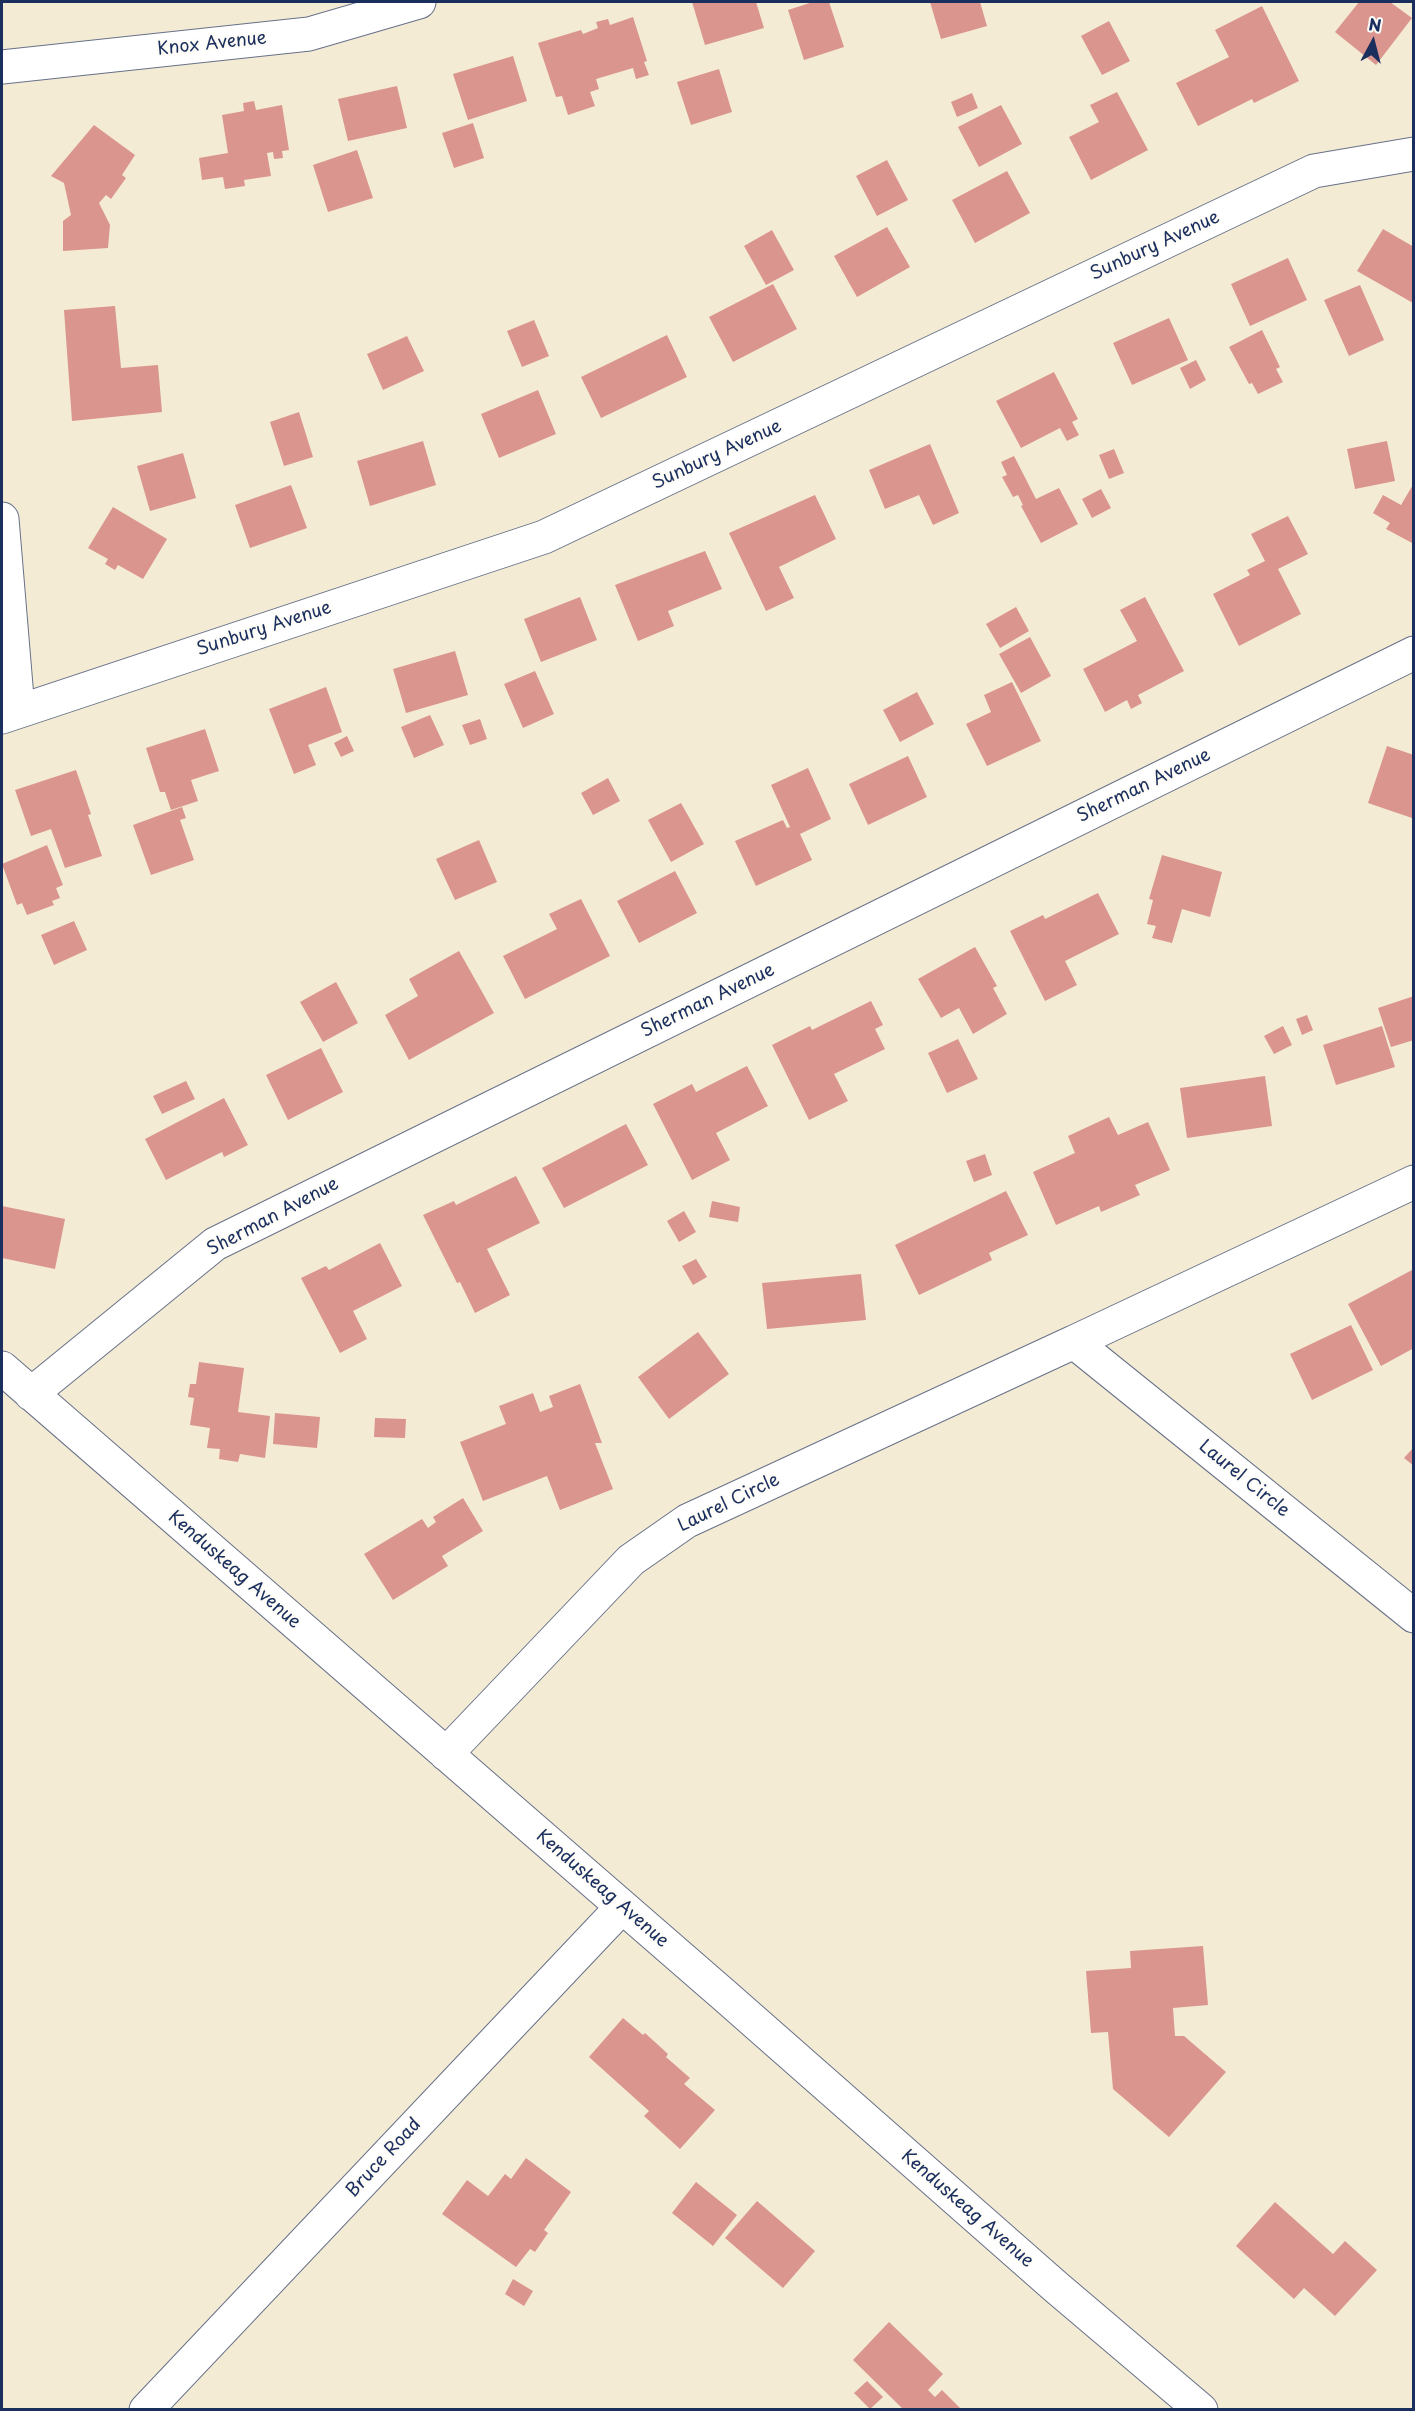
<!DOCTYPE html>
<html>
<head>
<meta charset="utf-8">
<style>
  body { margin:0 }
  #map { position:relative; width:1415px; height:2411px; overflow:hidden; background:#f4ebd5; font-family:"Playpen Sans",sans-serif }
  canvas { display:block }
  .frame { position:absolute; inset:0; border:3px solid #1b2f5e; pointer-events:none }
  .north { position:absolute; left:1343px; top:12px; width:60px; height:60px; -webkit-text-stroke:4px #fdfcf7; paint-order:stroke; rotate:7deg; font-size:16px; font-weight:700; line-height:24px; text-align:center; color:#1b2f5e }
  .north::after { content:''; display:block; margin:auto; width:21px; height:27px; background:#1b2f5e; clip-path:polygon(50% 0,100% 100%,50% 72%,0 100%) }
</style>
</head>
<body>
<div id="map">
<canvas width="1415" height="2411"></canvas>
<div class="frame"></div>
<div class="north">N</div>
</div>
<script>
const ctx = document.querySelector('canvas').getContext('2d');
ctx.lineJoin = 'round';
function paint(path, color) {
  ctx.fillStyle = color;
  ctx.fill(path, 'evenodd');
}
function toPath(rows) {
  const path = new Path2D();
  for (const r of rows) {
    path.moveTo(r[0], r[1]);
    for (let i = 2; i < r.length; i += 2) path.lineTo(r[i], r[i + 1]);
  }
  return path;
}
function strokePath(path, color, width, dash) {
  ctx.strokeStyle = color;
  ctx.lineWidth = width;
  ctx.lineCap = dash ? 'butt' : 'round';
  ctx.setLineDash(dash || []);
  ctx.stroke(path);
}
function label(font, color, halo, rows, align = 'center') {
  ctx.font = font + ' "Playpen Sans",sans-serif';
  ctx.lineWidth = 4.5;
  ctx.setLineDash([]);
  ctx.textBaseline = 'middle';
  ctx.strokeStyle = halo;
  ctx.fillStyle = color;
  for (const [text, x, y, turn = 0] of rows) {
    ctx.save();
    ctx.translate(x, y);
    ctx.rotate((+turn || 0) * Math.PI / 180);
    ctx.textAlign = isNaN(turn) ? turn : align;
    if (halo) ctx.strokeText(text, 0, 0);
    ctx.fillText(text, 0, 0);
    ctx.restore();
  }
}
paint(toPath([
  [692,2,756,2,764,28,705,45],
  [813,2,829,2,844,47,804,60,788,10],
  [930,2,980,2,987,26,941,39],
  [1359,2,1390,2,1412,18,1376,65,1335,32],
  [1262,6,1299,81,1254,103,1252,99,1198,126,1176,83,1229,57,1215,30],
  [633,17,647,61,644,62,649,75,636,79,633,68,596,79,599,89,590,92,595,106,568,115,562,96,556,97,538,43,581,30,583,34,598,28,596,22,608,19,610,25],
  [1109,21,1130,61,1102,75,1081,36],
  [513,56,527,101,468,120,453,74],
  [719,69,732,112,691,125,677,82],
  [397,86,407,128,348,141,338,99],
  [1117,92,1148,150,1091,180,1069,137,1099,122,1090,105],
  [972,93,978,108,957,117,951,102],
  [254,101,256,110,282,105,289,150,282,151,283,158,274,159,273,152,267,153,271,176,244,180,245,186,225,189,223,177,202,180,199,158,228,153,222,115,244,111,243,103],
  [1001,105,1022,144,979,167,958,127],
  [473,123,484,158,454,168,442,133],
  [94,125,135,155,122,175,126,178,111,199,106,195,99,203,110,225,108,248,63,251,63,221,71,215,64,183,51,176],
  [357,150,373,198,328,212,313,165],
  [887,160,908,200,877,216,856,176],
  [1007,171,1030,213,975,243,952,200],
  [887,227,910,267,857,297,834,256],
  [1383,229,1414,247,1413,303,1357,271],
  [772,230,794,270,766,285,744,246],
  [1288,258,1307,300,1250,326,1231,284],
  [773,284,797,329,733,362,709,317],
  [1360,285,1384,340,1349,356,1324,300],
  [115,306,121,368,158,365,162,412,72,421,64,310],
  [1169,318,1188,360,1132,385,1113,343],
  [534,320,549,356,522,367,507,331],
  [1262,330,1280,367,1276,369,1283,382,1258,394,1252,383,1249,384,1229,347],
  [667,335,687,377,601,418,581,377],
  [407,336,424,371,383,390,367,354],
  [1196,360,1206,380,1190,389,1180,368],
  [1054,372,1078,419,1072,422,1079,435,1067,441,1060,428,1021,448,996,401],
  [538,390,556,434,499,458,481,414],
  [299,412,313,457,284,466,270,422],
  [423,441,436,485,370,506,357,461],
  [1387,441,1395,481,1355,489,1347,449],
  [930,444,959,513,933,525,919,495,885,509,869,470],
  [1114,449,1124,473,1109,479,1099,455],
  [183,453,196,498,150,511,137,466],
  [1014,456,1036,499,1059,488,1078,524,1041,543,1021,506,1023,505,1018,495,1013,497,1002,477,1007,475,1001,462],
  [1414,483,1414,544,1386,529,1390,523,1373,513,1383,495,1401,505],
  [291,485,307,528,250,548,235,505],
  [1101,489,1111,508,1092,518,1082,499],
  [815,495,836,539,779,567,794,598,766,611,729,533],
  [113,507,167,539,143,579,118,565,115,570,105,564,108,559,88,548],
  [1288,516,1308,554,1278,569,1301,614,1239,646,1213,594,1250,575,1247,570,1265,561,1251,534],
  [705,551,722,589,668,611,674,626,638,641,615,585],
  [580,597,597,640,541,662,524,619],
  [1145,597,1184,671,1138,695,1142,703,1131,709,1127,700,1105,712,1083,669,1137,641,1120,610],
  [1016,607,1029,631,1000,648,986,624],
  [1030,637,1051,676,1021,693,999,654],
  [455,651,468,695,406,713,393,669],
  [535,671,554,714,523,728,504,684],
  [1012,682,1041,741,987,766,966,724,991,712,984,695],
  [326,687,342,732,308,745,316,765,294,774,269,709],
  [917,692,934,724,900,742,883,710],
  [430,715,444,745,414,758,401,727],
  [480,719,487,739,470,745,462,725],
  [205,729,219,771,191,780,198,801,171,810,165,792,160,792,146,748],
  [347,736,354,751,341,757,334,743],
  [1387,746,1414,755,1412,818,1368,803],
  [908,756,927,797,868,825,849,784],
  [808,768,831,819,800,834,812,860,756,886,735,841,783,820,787,828,790,827,771,785],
  [76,770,91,814,88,815,102,856,65,868,51,829,31,836,15,790],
  [608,778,620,801,593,815,581,793],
  [681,803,704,844,671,862,648,820],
  [182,807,186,818,180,820,194,860,151,875,133,825],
  [479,840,497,882,455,900,436,859],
  [47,845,63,885,56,888,60,898,52,901,54,905,27,915,22,903,17,905,2,864],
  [1162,855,1222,872,1210,917,1182,909,1172,943,1152,938,1156,926,1147,924,1153,900,1149,899],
  [675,871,697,913,639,943,617,901],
  [1098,893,1119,934,1065,961,1077,985,1045,1001,1010,931,1043,915,1045,919],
  [581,899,610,956,525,999,503,956,557,929,549,914],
  [74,921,87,950,54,965,41,935],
  [975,947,997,986,993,988,1007,1014,973,1034,959,1008,941,1018,918,979],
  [459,951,494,1013,409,1060,385,1015,418,996,409,979],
  [336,982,358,1023,323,1042,300,1002],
  [1414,996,1414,1040,1391,1047,1378,1008],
  [871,1001,883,1025,875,1029,885,1049,834,1074,848,1101,809,1120,772,1045,810,1026,812,1030],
  [1307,1015,1313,1030,1302,1035,1296,1019],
  [1283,1026,1292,1045,1274,1054,1264,1036],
  [1382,1026,1395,1067,1336,1085,1323,1045],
  [958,1039,978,1079,947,1093,928,1053],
  [321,1048,343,1092,288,1120,266,1075],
  [747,1066,768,1106,716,1133,730,1160,692,1180,653,1104,692,1084,696,1092],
  [1265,1076,1272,1126,1187,1138,1180,1088],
  [186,1081,195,1099,162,1114,153,1096],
  [224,1098,248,1145,224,1157,222,1152,166,1180,145,1139],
  [1109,1117,1118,1135,1148,1122,1170,1170,1135,1185,1140,1195,1101,1212,1099,1206,1056,1225,1033,1172,1075,1153,1068,1136],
  [626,1124,648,1165,564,1208,542,1168],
  [985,1154,992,1175,974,1182,966,1161],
  [516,1176,540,1223,487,1249,510,1295,475,1313,460,1282,457,1283,423,1215,454,1201,456,1205],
  [1006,1191,1028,1235,989,1253,992,1260,919,1295,895,1245],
  [712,1201,740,1207,738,1222,709,1217],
  [2,1206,65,1219,55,1269,2,1258],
  [684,1211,696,1232,679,1242,667,1221],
  [380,1243,402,1286,353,1311,367,1339,340,1353,301,1278,326,1266,329,1270],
  [696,1259,707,1277,693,1285,682,1266],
  [1412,1270,1414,1348,1381,1366,1348,1304],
  [861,1274,866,1320,767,1329,762,1283],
  [1351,1325,1373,1370,1312,1400,1290,1354],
  [698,1332,729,1374,669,1419,638,1377],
  [199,1362,244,1368,238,1412,270,1416,265,1458,240,1454,238,1462,219,1459,220,1449,207,1448,210,1428,190,1425,194,1398,188,1397,190,1384,196,1384],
  [580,1384,602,1443,595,1443,613,1489,560,1510,547,1476,483,1501,460,1442,506,1424,499,1406,533,1393,540,1412,553,1407,549,1396],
  [275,1413,320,1417,317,1448,273,1444],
  [375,1418,406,1419,405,1438,374,1437],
  [1414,1447,1414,1466,1404,1458],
  [463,1498,483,1531,442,1556,448,1566,393,1600,364,1554,422,1519,428,1528,436,1522,433,1517],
  [1203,1946,1208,2005,1173,2008,1175,2036,1184,2036,1226,2072,1169,2137,1113,2089,1108,2032,1091,2033,1086,1971,1131,1968,1130,1951],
  [623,2018,643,2035,645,2033,668,2054,666,2057,690,2078,684,2084,715,2110,680,2149,644,2116,649,2111,589,2057],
  [526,2158,571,2192,544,2230,548,2233,535,2252,530,2249,516,2267,442,2214,467,2180,488,2196,505,2174,511,2179],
  [696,2182,737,2215,713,2246,672,2213],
  [757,2201,815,2251,783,2288,725,2238],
  [1275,2202,1333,2254,1345,2241,1377,2270,1335,2316,1304,2288,1294,2299,1236,2246],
  [513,2279,533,2291,524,2306,505,2294],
  [889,2322,943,2374,928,2390,935,2397,942,2390,962,2410,904,2410,853,2360],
  [867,2381,883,2397,870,2409,854,2393]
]), '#da958e');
const minor = toPath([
  [2,67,309,34,419,2],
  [2,519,18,710],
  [2,717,544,537,1314,171,1414,154],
  [1414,1182,1074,1342,1414,1616],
  [2,1368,724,1995,1056,2287,1201,2410],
  [31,1394,215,1244,1414,653],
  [446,1754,631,1560,687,1521,1074,1342],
  [146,2410,622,1907]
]);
strokePath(minor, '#677188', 35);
strokePath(minor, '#fff', 33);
label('18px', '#1b2f5e', '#fdfcf7', [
  ["Knox Avenue",212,44,-6],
  ["Sunbury Avenue",1155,246,-25],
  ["Sunbury Avenue",717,455,-25],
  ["Sunbury Avenue",264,629,-18],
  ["Sherman Avenue",1144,786,-26],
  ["Sherman Avenue",708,1001,-26],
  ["Sherman Avenue",273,1217,-28],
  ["Laurel Circle",1244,1479,39],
  ["Laurel Circle",729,1503,-26],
  ["Kenduskeag Avenue",234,1570,41],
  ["Kenduskeag Avenue",602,1889,41],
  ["Bruce Road",384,2158,-47],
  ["Kenduskeag Avenue",967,2209,41]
]);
</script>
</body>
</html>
